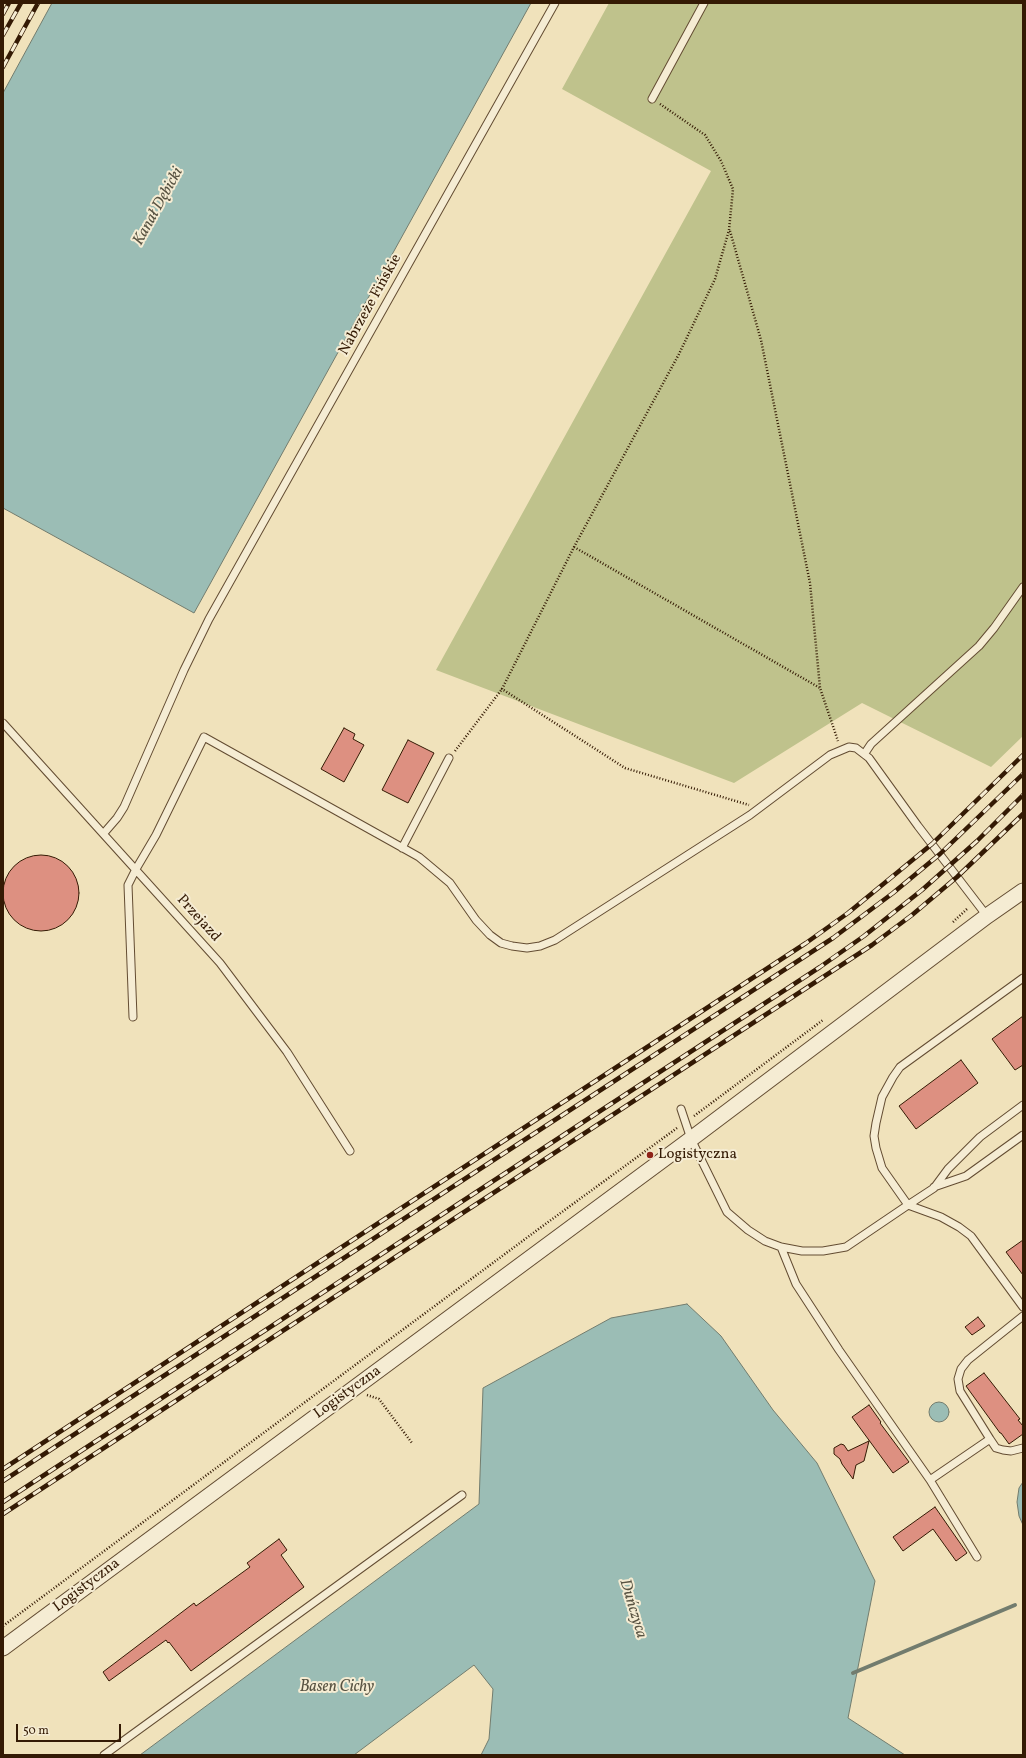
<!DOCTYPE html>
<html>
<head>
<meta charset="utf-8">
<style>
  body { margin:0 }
  #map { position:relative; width:1026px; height:1758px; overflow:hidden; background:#f0e2bb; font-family:Vollkorn,serif }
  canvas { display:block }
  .frame { position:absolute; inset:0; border:4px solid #341a04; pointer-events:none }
  .scale { position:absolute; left:16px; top:1724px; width:105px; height:18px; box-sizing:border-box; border:2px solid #341a04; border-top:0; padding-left:5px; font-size:12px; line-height:14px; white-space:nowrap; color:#341a04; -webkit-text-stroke:3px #f5ecd3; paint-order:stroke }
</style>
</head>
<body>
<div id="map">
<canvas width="1026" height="1758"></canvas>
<div class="frame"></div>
<div class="scale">50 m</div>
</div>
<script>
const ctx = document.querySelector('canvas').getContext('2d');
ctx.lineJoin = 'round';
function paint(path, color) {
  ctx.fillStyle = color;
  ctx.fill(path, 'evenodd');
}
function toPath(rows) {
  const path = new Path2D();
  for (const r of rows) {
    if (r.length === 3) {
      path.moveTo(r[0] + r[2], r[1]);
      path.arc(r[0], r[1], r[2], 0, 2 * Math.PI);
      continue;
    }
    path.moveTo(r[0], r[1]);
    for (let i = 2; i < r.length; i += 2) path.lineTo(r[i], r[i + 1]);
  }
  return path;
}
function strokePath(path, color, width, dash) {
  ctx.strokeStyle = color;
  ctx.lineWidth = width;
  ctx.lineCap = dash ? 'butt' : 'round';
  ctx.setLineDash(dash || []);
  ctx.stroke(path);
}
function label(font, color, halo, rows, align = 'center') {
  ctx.font = font + ' Vollkorn,serif';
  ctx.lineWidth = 4;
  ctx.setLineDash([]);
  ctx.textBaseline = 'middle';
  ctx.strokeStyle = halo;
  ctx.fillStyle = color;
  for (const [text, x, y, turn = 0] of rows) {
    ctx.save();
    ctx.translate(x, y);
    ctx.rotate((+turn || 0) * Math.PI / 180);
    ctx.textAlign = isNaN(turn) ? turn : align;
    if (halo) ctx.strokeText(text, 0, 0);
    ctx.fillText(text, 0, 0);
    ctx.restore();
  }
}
paint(toPath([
  [609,3,1023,3,1023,736,991,767,862,703,734,783,436,670,711,171,562,89]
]), '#bfc28c');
const water = toPath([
  [52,3,531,3,194,613,3,508,3,93,52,3],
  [687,1304,721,1336,773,1410,817,1463,875,1581,848,1718,905,1755,481,1755,489,1739,493,1689,474,1665,354,1755,140,1755,479,1504,483,1388,611,1318,687,1304],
  [939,1412,10],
  [1023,1482,1023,1525,1019,1516,1017,1502,1019,1488,1023,1482]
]);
paint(water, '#9bbdb5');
strokePath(water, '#727c6e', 1);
strokePath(toPath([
  [853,1673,1015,1605]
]), '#727c6e', 4);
const building = toPath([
  [344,728,355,734,353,739,364,745,344,782,321,769,344,728],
  [408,740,434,753,408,803,382,790,408,740],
  [41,893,38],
  [1023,1016,1023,1065,1015,1070,992,1039,1023,1016],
  [961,1060,978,1083,916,1129,899,1106,961,1060],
  [1023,1240,1023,1275,1006,1252,1023,1240],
  [978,1317,985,1326,972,1335,965,1327,978,1317],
  [984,1373,1020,1419,1018,1420,1023,1426,1023,1434,1009,1444,1001,1433,1000,1433,966,1386,984,1373],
  [869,1405,881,1422,880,1423,909,1462,893,1473,852,1417,869,1405],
  [869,1441,864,1461,856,1465,853,1479,842,1464,840,1459,834,1454,834,1448,841,1444,844,1445,848,1451,869,1441],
  [935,1507,967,1553,956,1561,933,1529,903,1551,893,1537,935,1507],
  [279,1539,287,1550,281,1555,304,1587,191,1671,169,1642,168,1643,166,1640,109,1681,103,1672,194,1603,196,1606,250,1567,247,1563,279,1539]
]);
paint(building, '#dd9081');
strokePath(building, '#341a04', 1);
const service = toPath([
  [652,99,704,3],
  [3,723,220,963,287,1052,350,1151],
  [865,753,871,744,979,646,994,628,1023,587],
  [104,833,117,818,124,807,184,670,209,619,555,3],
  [402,848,449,758],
  [1023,978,900,1067,893,1077,882,1097,876,1123,874,1136,876,1148,882,1168,908,1205,934,1188,948,1169,980,1137,1023,1105],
  [133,1017,128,885,136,869,156,835,204,737,419,857,450,883,476,920,490,935,501,943,512,946,527,948,540,946,555,940,750,815,830,755,849,747,856,748,869,758,918,826,987,916],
  [681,1109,691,1139,727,1212,748,1230,765,1241,781,1247,802,1251,823,1251,846,1247,908,1205,941,1217,959,1227,971,1236,1023,1307],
  [934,1187,966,1176,1023,1135],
  [781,1247,796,1284,839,1350,930,1480,990,1439,960,1391,958,1379,961,1369,968,1360,1023,1316],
  [990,1439,996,1448,1003,1450,1011,1451,1023,1448],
  [930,1480,977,1557],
  [104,1755,462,1495]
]);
const minor = toPath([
  [3,1648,691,1139,987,916,1023,891]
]);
strokePath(service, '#634c32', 9);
strokePath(minor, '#634c32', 17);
strokePath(toPath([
  [660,104,705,135,721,161,733,189,729,230,715,279,679,354,574,547,502,689,625,768,749,805],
  [730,231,761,340,810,583,820,688,838,741],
  [574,547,820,688],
  [455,751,502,689],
  [953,922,968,908],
  [694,1116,823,1020],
  [367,1395,379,1399,412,1443],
  [3,1626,540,1228,677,1128]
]), '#341a04', 2.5, [1, 2]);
strokePath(service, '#f5ecd3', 7);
strokePath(minor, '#f5ecd3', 15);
const rail = toPath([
  [3,14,9,3],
  [3,35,21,3],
  [3,67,38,3],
  [3,1469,806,943,848,913,932,844,1023,755],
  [3,1481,833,938,893,893,940,854,1023,774],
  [3,1502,820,967,864,936,922,890,977,841,1023,795],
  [3,1514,872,945,912,915,957,877,1023,814]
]);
strokePath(rail, '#341a04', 4.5);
strokePath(rail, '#f5ecd3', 3, [9]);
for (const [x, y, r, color] of [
  [650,1155,4,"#8f2418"]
]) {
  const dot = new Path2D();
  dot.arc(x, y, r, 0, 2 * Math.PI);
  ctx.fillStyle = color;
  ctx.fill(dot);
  strokePath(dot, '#f5ecd3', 1.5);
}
label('15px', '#341a04', '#f5ecd3', [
  ["Nabrzeże Fińskie",371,305,-61],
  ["Przejazd",198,919,48],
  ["Logistyczna",348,1393,-36],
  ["Logistyczna",87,1586,-37]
]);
label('15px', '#341a04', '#f5ecd3', [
  ["Logistyczna",658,1155]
], 'left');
label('italic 16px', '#585342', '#f5ecd3', [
  ["Kanał Dębicki",159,207,-61],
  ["Duńczyca",632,1609,73],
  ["Basen Cichy",337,1688]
]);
</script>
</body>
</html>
